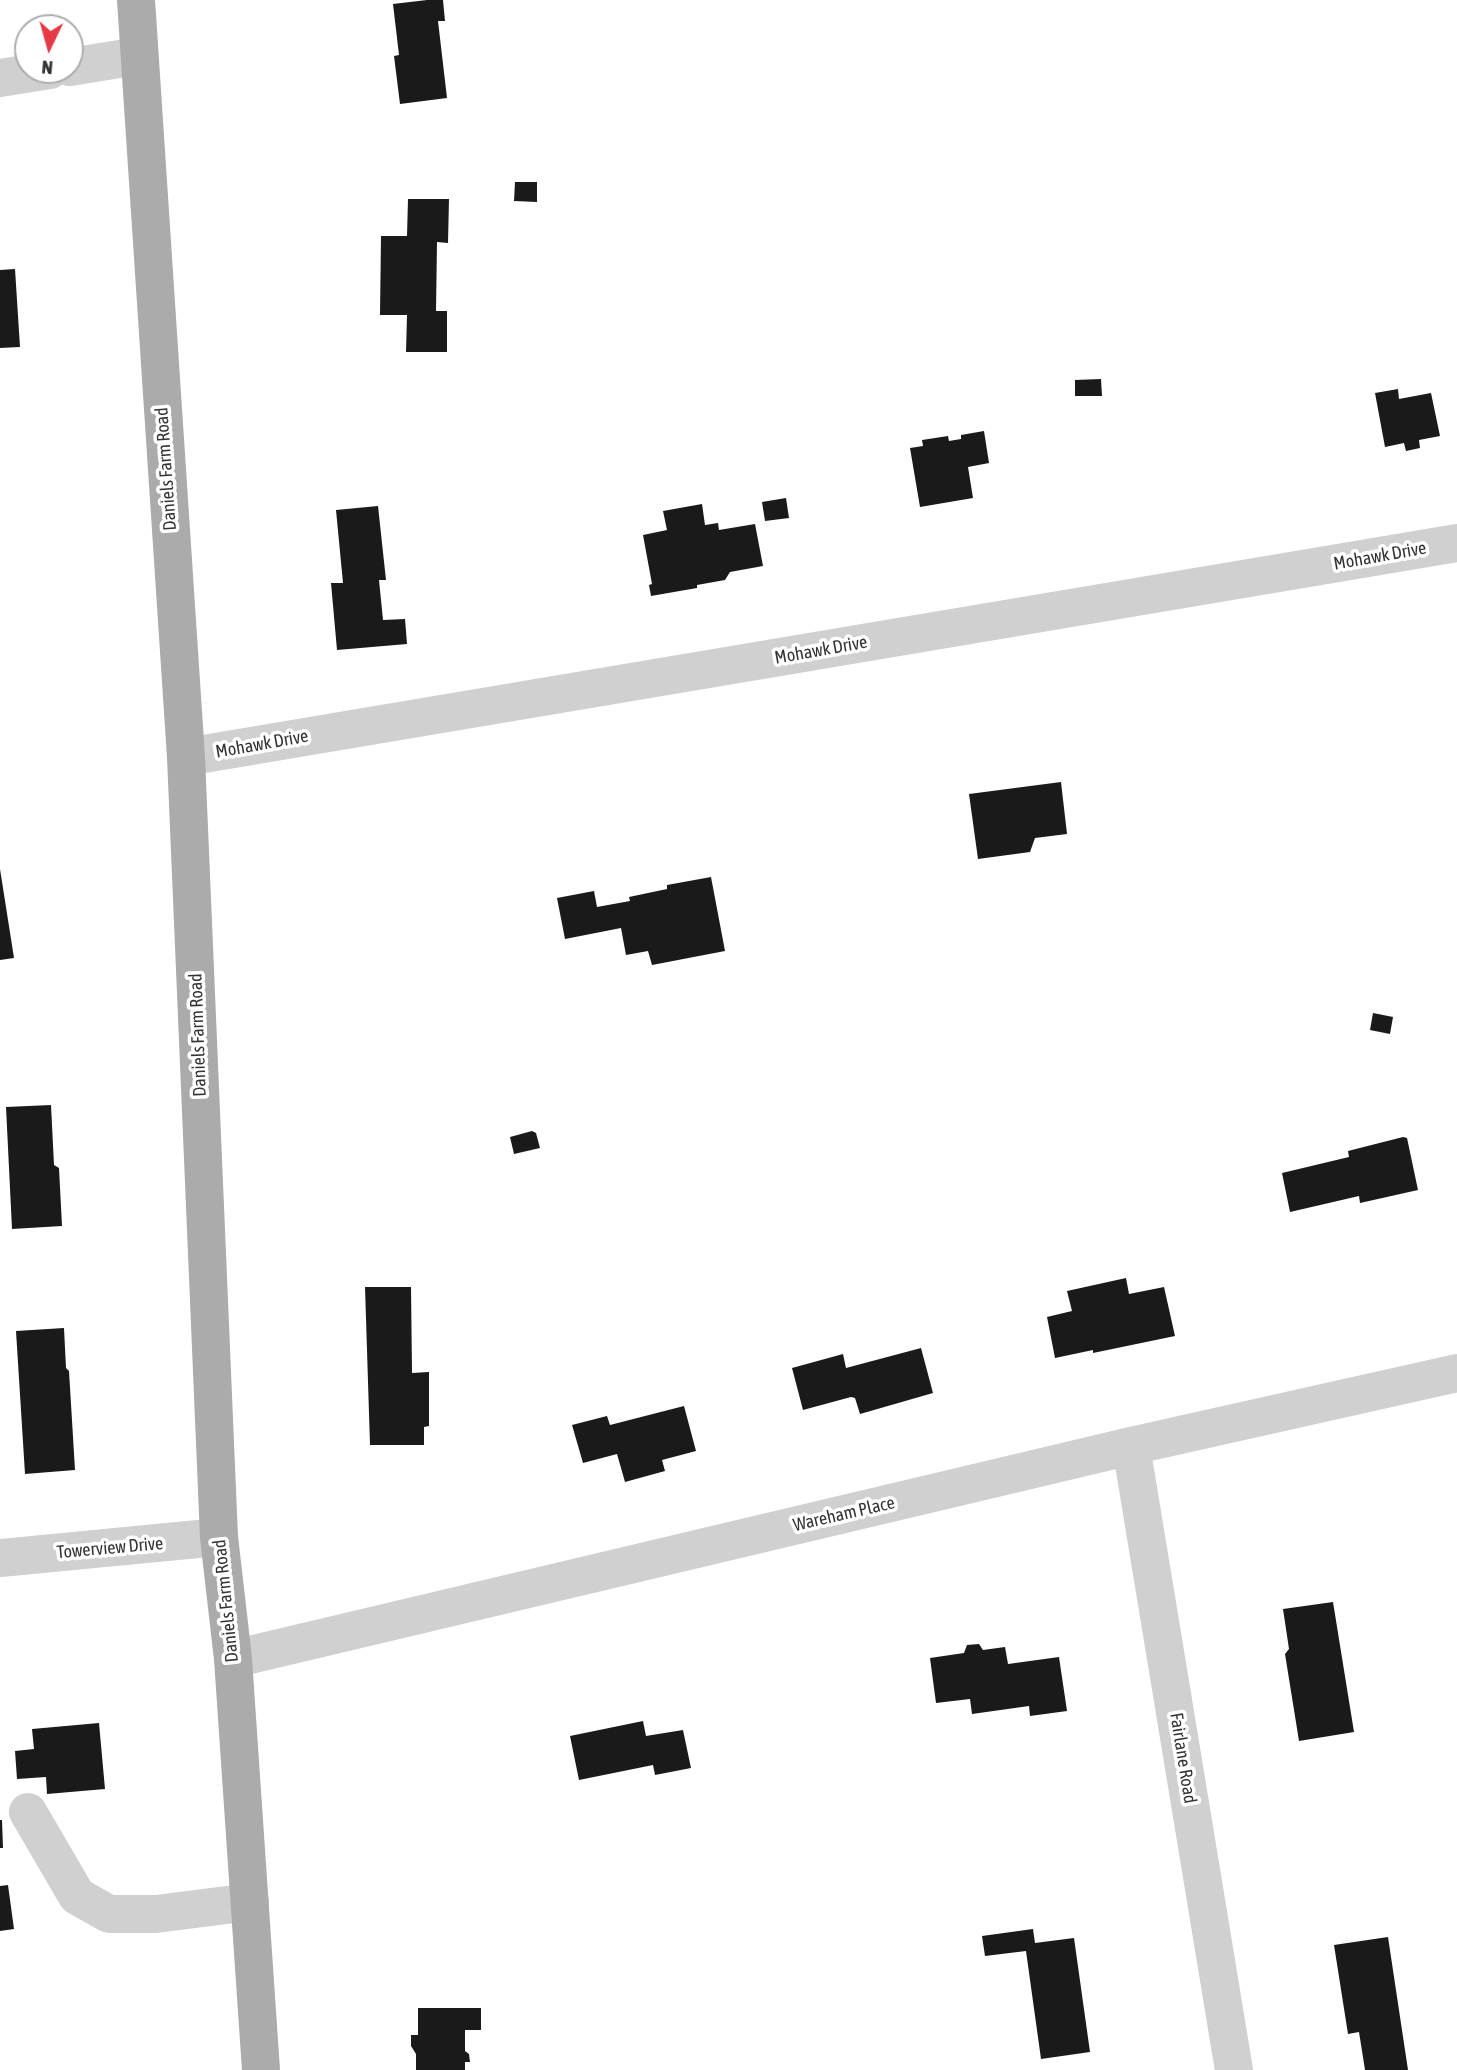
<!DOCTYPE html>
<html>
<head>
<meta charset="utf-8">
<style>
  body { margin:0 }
  #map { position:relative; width:1457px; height:2070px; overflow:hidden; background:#fff; font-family:"Asap Condensed",sans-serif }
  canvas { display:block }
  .north { position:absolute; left:14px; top:14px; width:70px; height:70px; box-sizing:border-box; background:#fff; border:2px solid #adadad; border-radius:50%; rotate:185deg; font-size:19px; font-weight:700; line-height:28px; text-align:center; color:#333 }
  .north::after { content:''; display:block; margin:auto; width:24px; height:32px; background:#e63946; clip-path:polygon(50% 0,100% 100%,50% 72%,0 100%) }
</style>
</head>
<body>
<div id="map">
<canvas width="1457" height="2070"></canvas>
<div class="north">N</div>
</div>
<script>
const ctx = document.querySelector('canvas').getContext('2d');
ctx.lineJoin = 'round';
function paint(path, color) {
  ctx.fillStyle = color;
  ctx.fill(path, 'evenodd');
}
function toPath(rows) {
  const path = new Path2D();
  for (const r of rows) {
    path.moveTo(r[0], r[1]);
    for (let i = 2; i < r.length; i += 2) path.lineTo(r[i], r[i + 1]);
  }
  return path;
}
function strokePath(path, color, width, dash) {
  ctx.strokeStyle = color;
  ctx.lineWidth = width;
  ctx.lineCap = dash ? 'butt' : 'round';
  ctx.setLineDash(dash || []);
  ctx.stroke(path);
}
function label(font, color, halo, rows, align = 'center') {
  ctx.font = font + ' "Asap Condensed",sans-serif';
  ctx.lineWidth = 7;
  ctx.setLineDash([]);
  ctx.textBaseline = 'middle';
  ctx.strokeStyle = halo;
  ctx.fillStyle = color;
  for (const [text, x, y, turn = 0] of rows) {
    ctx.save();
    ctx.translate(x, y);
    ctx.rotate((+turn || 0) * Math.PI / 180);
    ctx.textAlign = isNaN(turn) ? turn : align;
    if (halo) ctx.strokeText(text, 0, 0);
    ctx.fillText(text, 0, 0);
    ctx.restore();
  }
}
paint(toPath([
  [427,0,443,0,445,21,438,21,447,98,400,104,394,56,399,55,393,4],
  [515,182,537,182,537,202,514,201],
  [408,199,449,199,448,243,437,242,436,311,447,311,447,352,406,352,407,315,380,315,381,236,407,236],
  [15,269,20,347,0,348,0,270],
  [1101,379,1102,396,1075,396,1075,380],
  [1398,389,1399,399,1431,393,1440,436,1419,440,1420,448,1406,451,1404,443,1385,447,1375,393],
  [984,431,989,463,968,467,973,498,920,507,910,448,923,446,922,440,948,436,949,441,961,439,961,435],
  [786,498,789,518,765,521,762,502],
  [702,504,705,525,718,523,719,530,755,524,763,566,730,572,725,580,697,585,697,588,651,596,649,585,652,584,643,535,667,530,663,511],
  [378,506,386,580,379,580,383,620,405,619,407,644,337,650,331,583,343,583,336,510],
  [1061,782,1067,834,1035,838,1030,852,978,859,969,794],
  [0,869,14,958,0,960],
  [711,877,725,951,652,965,648,951,626,955,621,928,565,939,557,898,594,891,597,907,630,901,629,897,667,889,667,885],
  [1373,1013,1393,1017,1390,1034,1370,1030],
  [51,1105,54,1165,59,1168,62,1226,12,1229,6,1107],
  [532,1131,536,1133,540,1148,514,1154,510,1137],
  [1403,1137,1407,1138,1418,1190,1360,1203,1359,1196,1290,1212,1282,1173,1349,1157,1348,1151],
  [1126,1278,1129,1294,1164,1287,1175,1336,1093,1353,1093,1350,1055,1358,1047,1317,1072,1311,1067,1291],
  [365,1287,411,1287,412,1373,429,1372,429,1426,424,1427,424,1445,370,1445],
  [64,1328,66,1368,69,1371,75,1470,25,1474,16,1331],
  [921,1348,933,1393,860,1414,855,1398,851,1397,803,1410,792,1368,843,1354,846,1368],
  [684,1406,696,1451,662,1460,665,1471,625,1482,617,1454,583,1463,572,1425,607,1416,610,1425],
  [1333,1602,1354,1732,1299,1741,1285,1654,1289,1649,1283,1609],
  [979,1644,983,1650,1005,1647,1008,1664,1059,1657,1067,1711,1030,1716,1029,1706,972,1714,970,1699,936,1703,930,1658,964,1653,967,1645],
  [643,1721,646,1736,683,1730,691,1768,655,1775,653,1765,579,1780,570,1736],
  [99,1723,105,1789,47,1794,46,1777,17,1779,15,1751,34,1749,32,1729],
  [0,1820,2,1820,3,1848,0,1848],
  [8,1885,14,1929,0,1931,0,1886],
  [1033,1929,1035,1943,1074,1938,1090,2052,1041,2059,1026,1951,985,1956,982,1936],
  [1388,1937,1408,2070,1365,2070,1359,2032,1348,2034,1334,1945],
  [418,2008,481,2008,481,2030,465,2030,465,2051,469,2054,470,2062,465,2062,465,2070,416,2070,416,2054,411,2046,411,2035,418,2035]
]), '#1a1a1a');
strokePath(toPath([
  [70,67,138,56],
  [0,78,50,70],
  [186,757,1457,543],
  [1131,1446,1234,2070],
  [0,1558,219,1537],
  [233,1659,1131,1446,1457,1373],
  [28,1812,77,1896,109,1914,156,1914,250,1902]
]), '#d0d0d0', 38);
strokePath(toPath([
  [136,0,186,757,219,1537,233,1659,261,2070]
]), '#ababab', 38);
label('18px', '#333', '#fff', [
  ["Daniels Farm Road",166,469,-94],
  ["Mohawk Drive",1380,556,-10],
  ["Mohawk Drive",821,650,-10],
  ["Mohawk Drive",262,744,-10],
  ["Daniels Farm Road",198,1035,-92],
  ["Wareham Place",844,1514,-13],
  ["Towerview Drive",110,1548,-5],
  ["Daniels Farm Road",226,1601,-96],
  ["Fairlane Road",1183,1758,81]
]);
</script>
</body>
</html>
